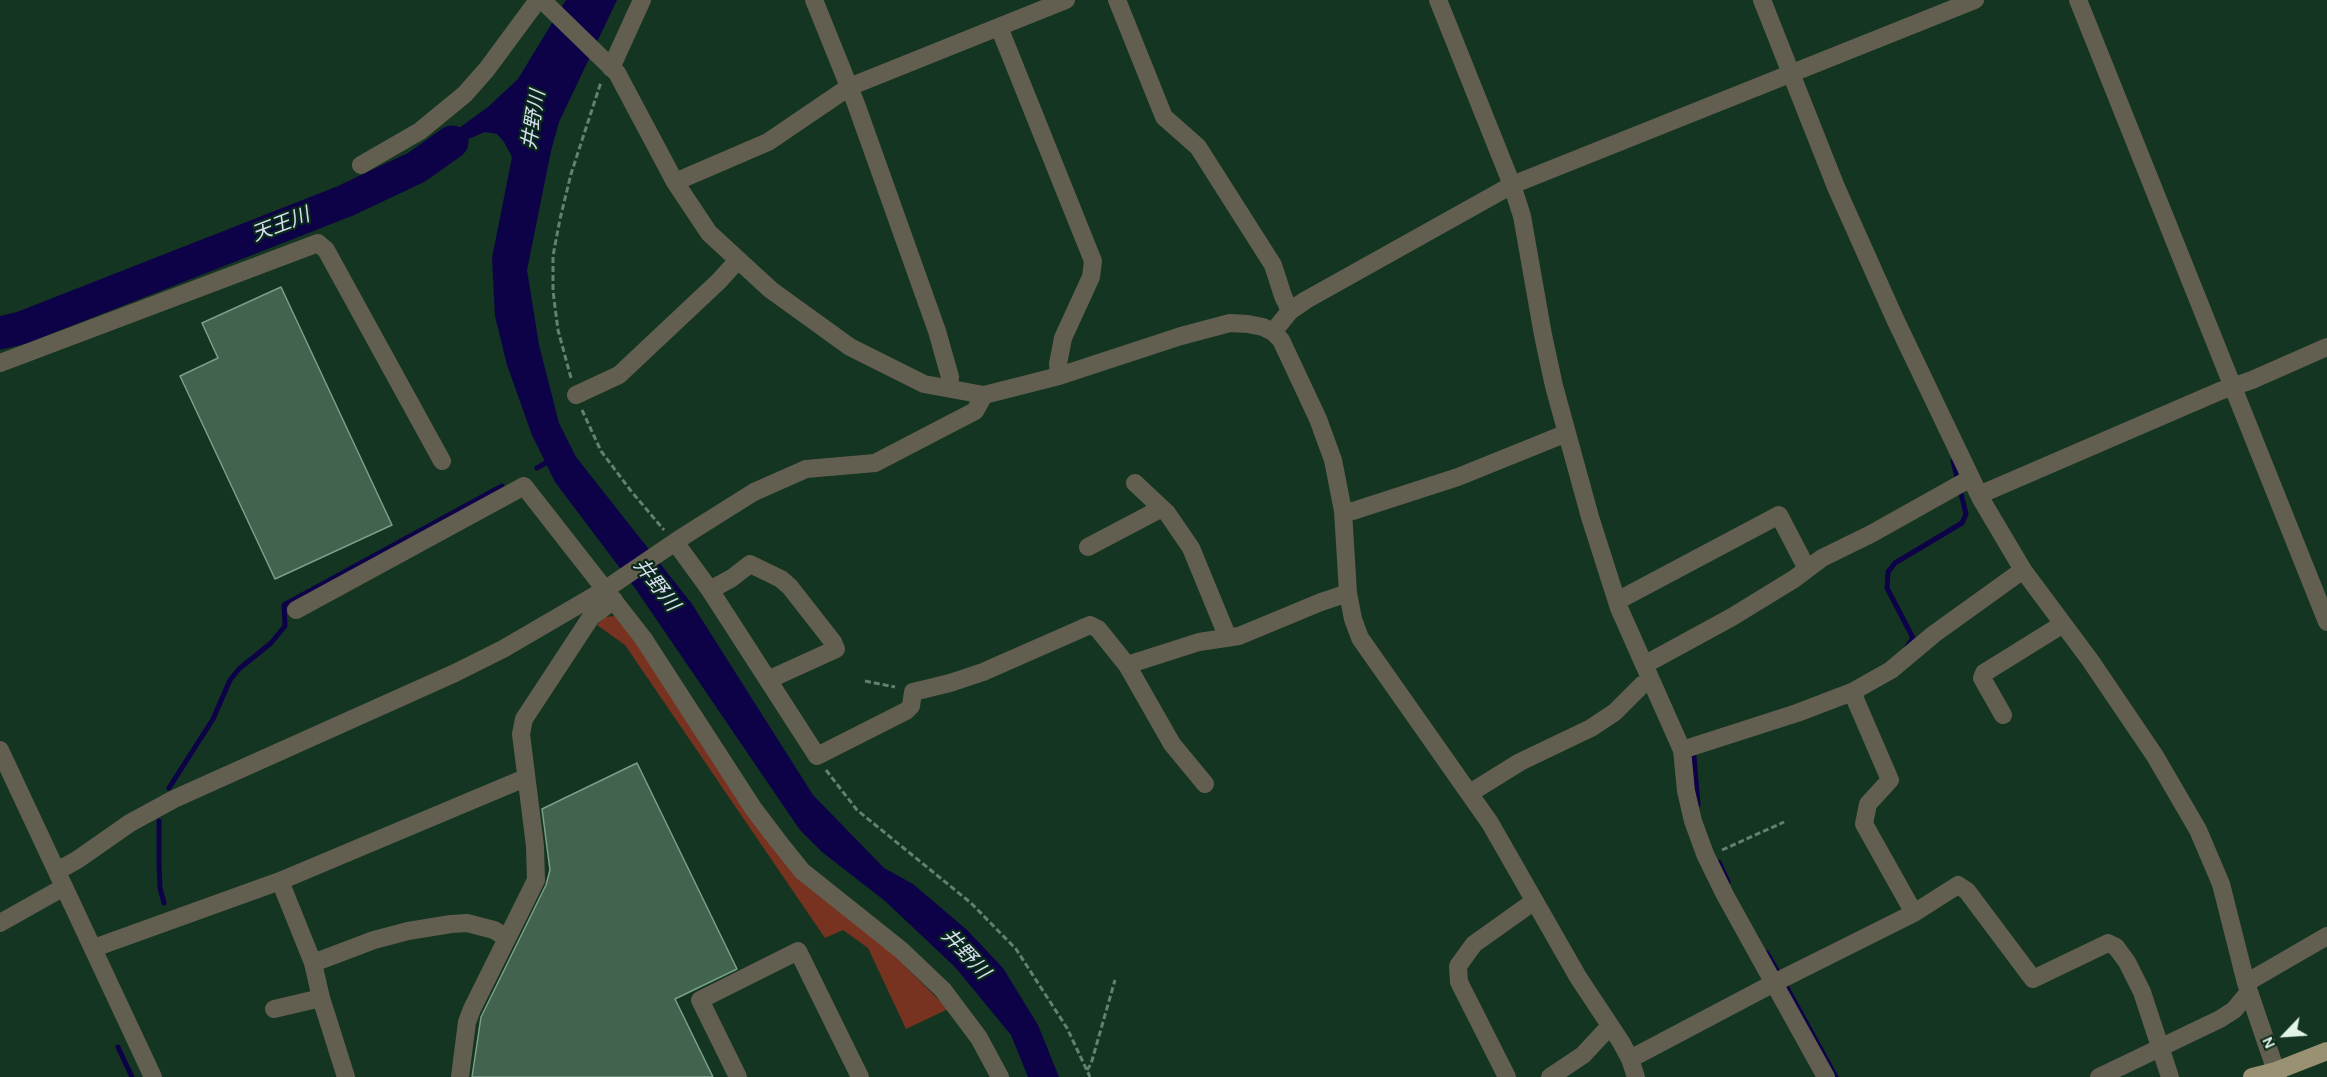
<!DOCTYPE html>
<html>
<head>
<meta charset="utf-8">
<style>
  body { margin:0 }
  #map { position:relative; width:2327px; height:1077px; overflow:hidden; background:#143521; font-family:Karla,sans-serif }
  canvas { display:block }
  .north { position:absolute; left:2255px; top:1005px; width:60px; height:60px; -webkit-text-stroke:4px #092a18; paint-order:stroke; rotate:245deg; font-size:16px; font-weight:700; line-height:24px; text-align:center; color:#e2f5e8 }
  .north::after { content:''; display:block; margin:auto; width:21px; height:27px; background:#e2f5e8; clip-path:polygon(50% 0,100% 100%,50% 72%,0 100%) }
</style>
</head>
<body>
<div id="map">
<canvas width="2327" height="1077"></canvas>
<div class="north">N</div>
</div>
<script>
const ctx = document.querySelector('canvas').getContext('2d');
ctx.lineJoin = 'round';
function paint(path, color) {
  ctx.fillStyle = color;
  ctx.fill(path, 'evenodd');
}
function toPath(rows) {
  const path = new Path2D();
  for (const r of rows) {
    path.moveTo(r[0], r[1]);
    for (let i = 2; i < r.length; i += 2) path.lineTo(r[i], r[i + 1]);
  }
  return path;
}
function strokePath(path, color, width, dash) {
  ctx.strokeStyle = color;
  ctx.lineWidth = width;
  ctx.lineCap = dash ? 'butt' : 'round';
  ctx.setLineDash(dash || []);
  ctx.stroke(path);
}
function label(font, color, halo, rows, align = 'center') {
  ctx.font = font + ' Karla,"Noto Sans JP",sans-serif';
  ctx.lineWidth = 4.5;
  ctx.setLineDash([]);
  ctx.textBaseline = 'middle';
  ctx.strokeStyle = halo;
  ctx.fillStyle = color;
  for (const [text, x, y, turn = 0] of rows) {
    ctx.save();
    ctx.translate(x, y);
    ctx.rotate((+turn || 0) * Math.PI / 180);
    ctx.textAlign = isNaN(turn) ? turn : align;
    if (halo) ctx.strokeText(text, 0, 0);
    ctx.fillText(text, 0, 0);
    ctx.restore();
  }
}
paint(toPath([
  [615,616,642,649,745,807,948,1009,906,1029,868,948,843,930,825,938,625,645,597,625,605,617]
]), '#783220');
paint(toPath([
  [566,0,617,0,559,122,551,151,527,270,539,345,559,423,576,457,692,604,813,795,884,868,913,884,967,930,1003,968,1038,1025,1059,1077,1028,1077,1011,1035,955,967,885,901,822,852,800,830,635,588,555,482,532,435,507,365,495,316,492,258,512,157,504,142,497,134,485,132,461,142,428,167,417,167,426,152,488,107,518,79]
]), '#0d0248');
strokePath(toPath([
  [537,468,551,460],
  [1907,647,1913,638,1887,588,1888,572,1895,563,1962,523,1966,514,1953,461],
  [1694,756,1698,805],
  [169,788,213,719,230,680,239,669,271,643,285,626,284,605,502,486],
  [159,821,159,864,160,888,164,903],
  [1719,862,1728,882],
  [1767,953,1778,972],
  [1786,986,1836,1077],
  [118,1047,132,1077]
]), '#0d0248', 5);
strokePath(toPath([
  [0,333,21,328,345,201,417,167,452,142]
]), '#0d0248', 33);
const building = toPath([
  [281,287,392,525,275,579,180,376,218,358,202,323,281,287],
  [637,763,737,969,675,999,713,1077,472,1077,481,1017,546,885,550,870,542,809,637,763]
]);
paint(building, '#42634d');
strokePath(building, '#7c9f88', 1.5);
strokePath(toPath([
  [571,378,558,330,553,291,553,256,560,219,571,174,601,82],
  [582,410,601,451,631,491,664,530],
  [865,681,895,687],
  [826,770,857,810,971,903,1016,949,1067,1028,1090,1077],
  [1722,850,1784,822],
  [1087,1070,1091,1064,1115,980]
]), '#64806e', 3, [6, 3]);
strokePath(toPath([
  [542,0,617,73,675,182,709,233,771,290,850,347,924,384,984,395,996,392,1059,376,1181,336,1230,323,1248,324,1263,327,1273,332,1281,340,1318,419,1333,460,1343,511,1348,593,1353,619,1360,638,1490,823,1578,977,1621,1042,1630,1059,1636,1077],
  [814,0,856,104,937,331,950,377,949,388],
  [1117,0,1164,117,1198,147,1273,265,1283,296,1290,311],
  [1438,0,1512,185,1522,216,1543,335,1554,386,1590,517,1619,608,1682,750,1686,791,1693,821,1705,854,1725,895,1826,1077],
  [1762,0,1836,187,1895,319,1981,499,2023,570,2090,660,2155,756,2198,830,2221,884,2246,983,2278,1077],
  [2078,0,2327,622],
  [999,27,1093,261,1091,277,1063,338,1058,364,1059,376],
  [611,68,642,0],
  [361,165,420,131,465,94,487,69,538,0],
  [675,182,768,142,849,87,1066,0],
  [1273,332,1290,311,1306,300,1512,185,1975,0],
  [0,363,318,243,326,250,442,461],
  [576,395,619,375,719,281,738,260],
  [1135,483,1167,513,1191,548,1228,638],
  [1979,495,2220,391,2252,380,2327,347],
  [1343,511,1353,511,1458,477,1567,433],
  [675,542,710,590,817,756,906,711,911,706,913,692,950,683,983,672,1090,625,1098,629,1127,665,1199,642,1239,636,1321,602,1348,593],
  [1088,547,1162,508],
  [710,590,732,578,750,564,781,579,790,587,833,642,836,649,770,679],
  [1617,601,1779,515,1807,569],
  [296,610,524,486,643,638,753,808,778,841,802,871,901,950,943,990,979,1038,1000,1077],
  [1127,665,1172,744,1205,784],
  [1644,665,1732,617,1794,579,1822,558,1871,534,1971,478],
  [1852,692,1890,780,1868,804,1864,824,1914,913],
  [2003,715,1982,678,1984,673,2063,624],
  [0,750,153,1077],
  [1682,750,1797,713,1852,692,1891,670,1934,634,2023,570],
  [1470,793,1520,762,1591,728,1615,712,1642,685,1651,681],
  [57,871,77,860,130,823,174,799,455,673,503,649,606,589,684,536,754,492,806,469,875,463,975,411,984,395],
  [280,881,313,963,321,998,346,1077],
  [0,923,64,887],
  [94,948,280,881,518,781,525,780],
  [313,963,374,940,408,931,451,924,467,923,494,930,507,938],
  [2246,983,2327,936],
  [274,1009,321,998],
  [1630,1059,1774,983,1914,913,1958,885,1967,891,2033,979,2108,943,2116,947,2127,962,2142,992,2170,1077],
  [460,1077,467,1022,472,1009,536,880,535,846,521,734,524,719,591,617,614,600],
  [738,1077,700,1000,798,951,860,1077],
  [1507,1077,1459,982,1458,966,1474,944,1533,902],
  [1550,1077,1583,1055,1610,1026],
  [2099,1077,2220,1019,2234,1010,2249,992]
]), '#635f50', 18);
strokePath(toPath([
  [2252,1077,2276,1071,2327,1051]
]), '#999172', 18);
label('italic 20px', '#d8ddf2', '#092a18', [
  ["井野川",534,120,-81],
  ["天王川",281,225,-21],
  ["井野川",656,585,52],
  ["井野川",965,954,47]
]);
</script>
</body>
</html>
